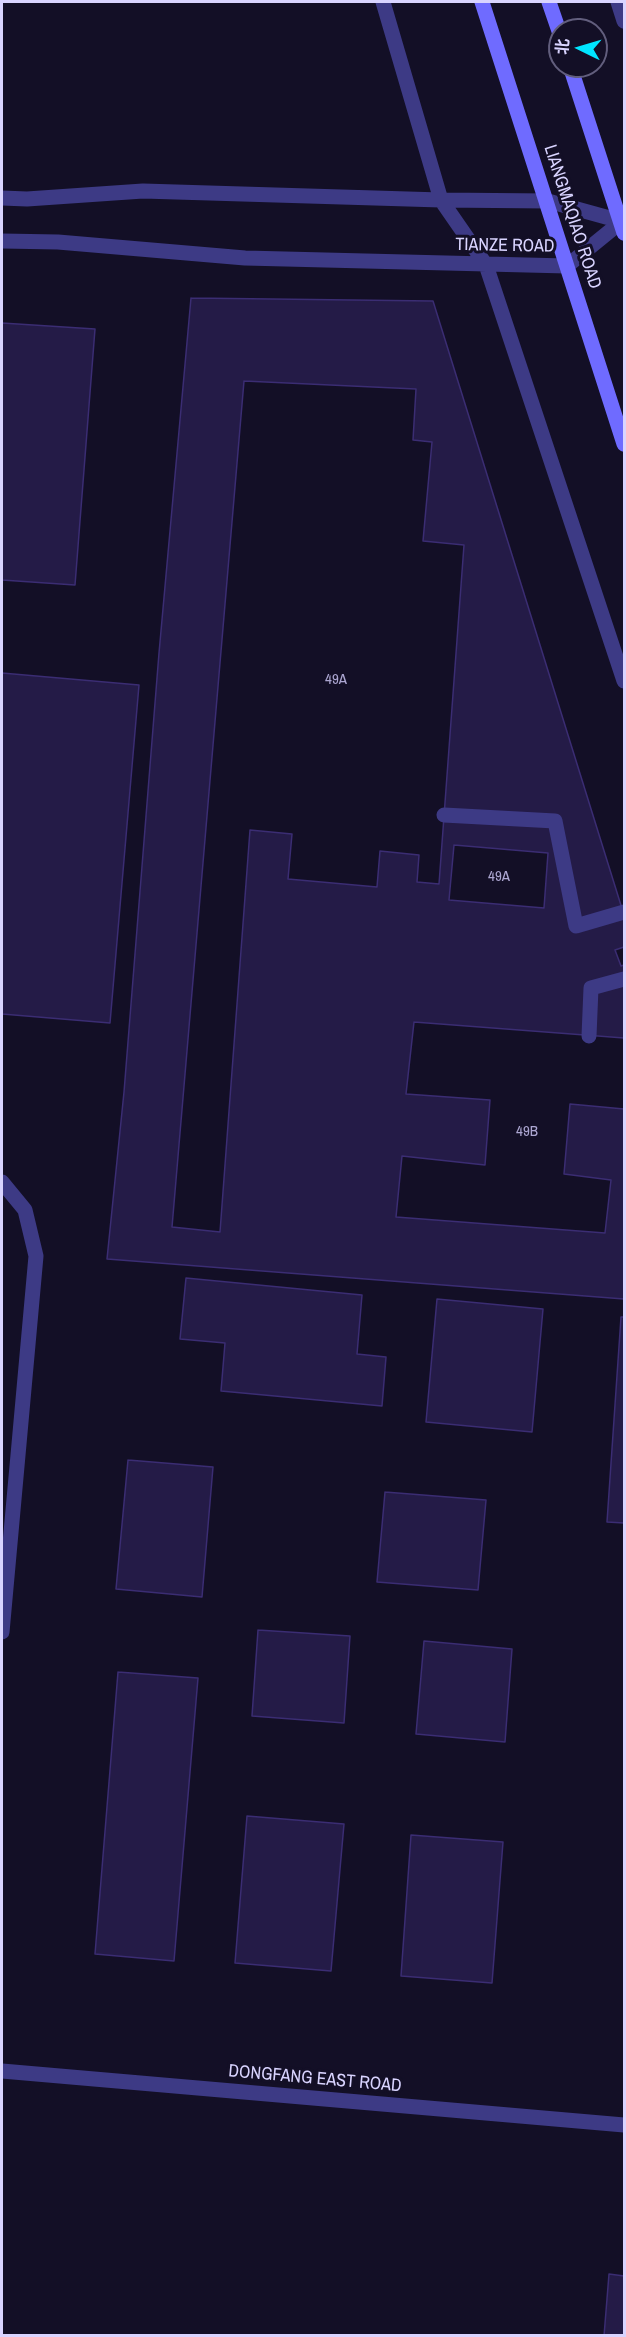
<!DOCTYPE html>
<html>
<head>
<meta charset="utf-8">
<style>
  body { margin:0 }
  #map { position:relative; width:626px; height:2337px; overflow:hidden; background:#130f26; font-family:"Archivo Narrow","Noto Sans SC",sans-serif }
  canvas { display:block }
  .frame { position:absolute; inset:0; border:3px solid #d9d4ff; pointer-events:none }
  .north { position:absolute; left:548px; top:18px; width:60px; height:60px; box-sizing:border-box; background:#130f26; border:2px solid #625e7d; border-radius:50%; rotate:275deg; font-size:16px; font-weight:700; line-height:24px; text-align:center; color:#d9d4ff }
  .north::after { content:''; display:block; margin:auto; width:21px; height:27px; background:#00e5ff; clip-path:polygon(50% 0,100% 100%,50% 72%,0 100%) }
</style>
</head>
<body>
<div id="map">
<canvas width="626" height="2337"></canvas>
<div class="frame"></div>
<div class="north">北</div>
</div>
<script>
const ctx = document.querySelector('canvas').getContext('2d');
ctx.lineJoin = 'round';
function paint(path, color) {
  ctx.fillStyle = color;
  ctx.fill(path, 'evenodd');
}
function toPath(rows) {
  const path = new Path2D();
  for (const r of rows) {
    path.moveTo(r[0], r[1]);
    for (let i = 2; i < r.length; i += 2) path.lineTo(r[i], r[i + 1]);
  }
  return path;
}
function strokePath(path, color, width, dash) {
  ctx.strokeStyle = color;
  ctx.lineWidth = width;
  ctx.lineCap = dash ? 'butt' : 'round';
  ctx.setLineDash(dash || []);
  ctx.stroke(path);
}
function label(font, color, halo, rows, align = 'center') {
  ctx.font = font + ' "Archivo Narrow",sans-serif';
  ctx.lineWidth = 6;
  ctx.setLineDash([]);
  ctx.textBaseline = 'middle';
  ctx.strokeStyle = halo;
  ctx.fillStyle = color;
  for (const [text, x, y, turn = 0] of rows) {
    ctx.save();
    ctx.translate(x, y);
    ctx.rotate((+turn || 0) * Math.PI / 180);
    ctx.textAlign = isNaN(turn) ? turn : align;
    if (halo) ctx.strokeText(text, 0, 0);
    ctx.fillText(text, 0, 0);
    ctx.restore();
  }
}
const building = toPath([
  [191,298,433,301,624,915,624,1299,107,1259,124,1092,159,653,191,298],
  [2,323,95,329,75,585,2,580,2,323],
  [244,381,416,389,413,440,432,442,423,541,464,545,439,884,417,882,419,855,380,851,377,887,288,879,292,834,250,830,220,1232,172,1227,244,381],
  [2,673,139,685,110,1023,2,1014,2,673],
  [454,845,548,853,544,908,449,900,454,845],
  [624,947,624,965,621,966,615,950,624,947],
  [414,1022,624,1038,624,1109,570,1104,564,1174,611,1180,605,1233,396,1217,402,1156,485,1165,490,1100,406,1094,414,1022],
  [186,1278,362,1295,357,1354,386,1357,382,1406,221,1391,225,1343,180,1339,186,1278],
  [437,1299,543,1309,532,1432,426,1422,437,1299],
  [621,1317,624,1317,624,1523,607,1522,621,1317],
  [128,1460,213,1467,202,1597,116,1589,128,1460],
  [385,1492,486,1500,478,1590,377,1582,385,1492],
  [258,1630,350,1636,344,1723,252,1716,258,1630],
  [424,1641,512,1649,505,1742,416,1734,424,1641],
  [118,1672,198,1678,174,1961,95,1954,118,1672],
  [247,1816,344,1824,331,1971,235,1963,247,1816],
  [411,1835,503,1842,492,1983,401,1976,411,1835],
  [609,2274,624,2276,624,2336,604,2336,609,2274]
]);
paint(building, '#241b47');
strokePath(building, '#3b2d73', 1.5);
strokePath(toPath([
  [444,815,555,821,576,926,624,912],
  [589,1036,591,988,624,979]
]), '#3d3a85', 15);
strokePath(toPath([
  [2,1182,25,1210,36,1256,2,1632],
  [2,2071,624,2125]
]), '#3d3a85', 15);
strokePath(toPath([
  [383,2,441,200,486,265,624,681],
  [618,2,624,21],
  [2,198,27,199,143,191,441,200,548,201,624,222],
  [2,241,58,242,245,258,567,266,621,222]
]), '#3d3a85', 15);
strokePath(toPath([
  [482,2,624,444],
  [549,2,560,34],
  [570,66,624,233]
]), '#6f6bff', 15);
label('15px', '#aca6d1', null, [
  ["49A",336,680],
  ["49A",499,877],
  ["49B",527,1132]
]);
label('18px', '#d9d4ff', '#130f26', [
  ["LIANGMAQIAO ROAD",572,217,72],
  ["TIANZE ROAD",505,246,1],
  ["DONGFANG EAST ROAD",315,2079,5]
]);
</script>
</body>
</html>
